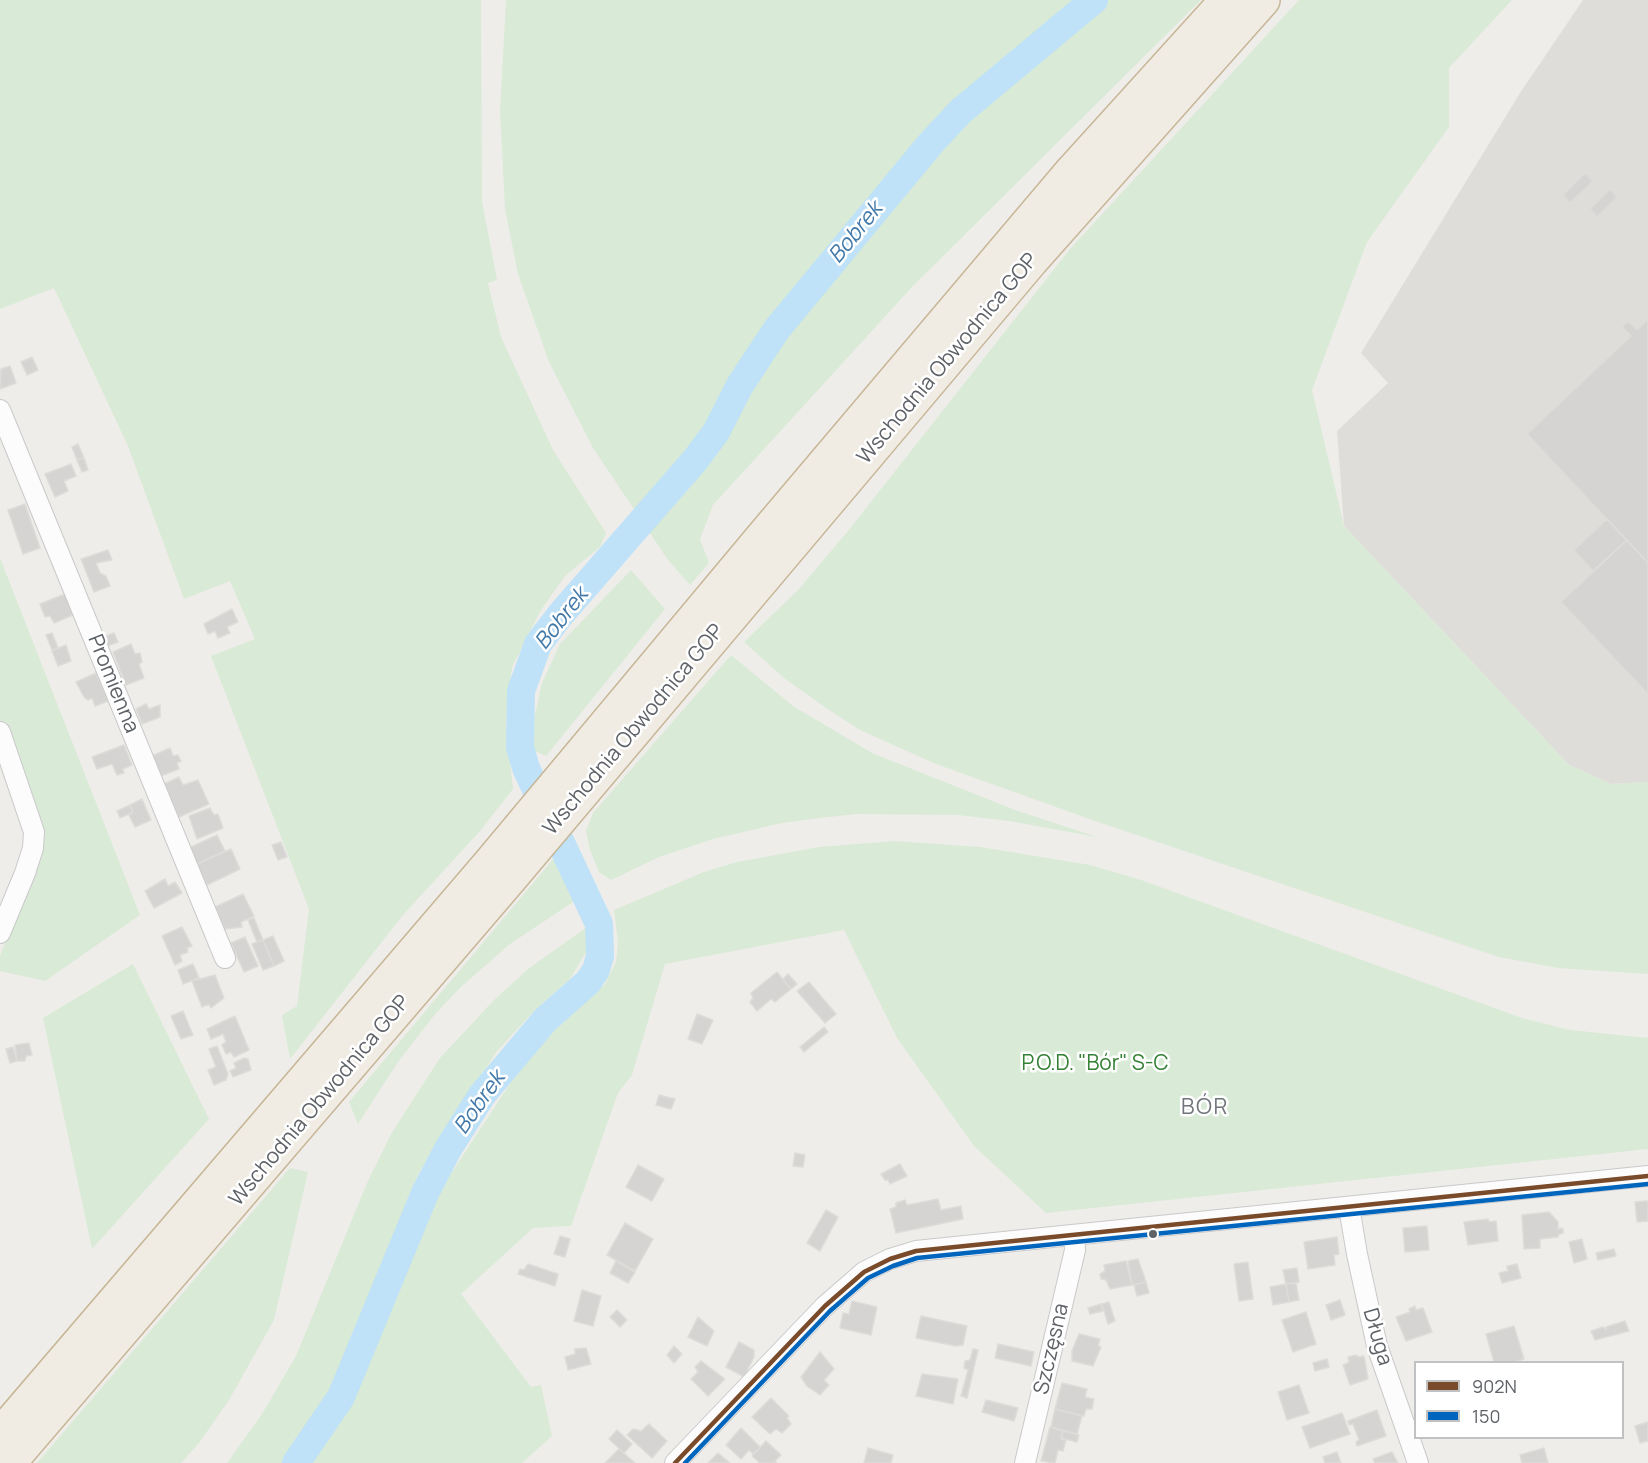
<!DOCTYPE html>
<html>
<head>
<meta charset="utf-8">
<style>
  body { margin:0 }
  #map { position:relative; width:1648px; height:1463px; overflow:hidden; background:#efedea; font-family:Manrope,sans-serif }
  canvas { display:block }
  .legend { position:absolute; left:1414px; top:1361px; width:210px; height:78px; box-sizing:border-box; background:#fff; border:2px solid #bfc1c3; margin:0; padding:8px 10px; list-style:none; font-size:18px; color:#5f6368 }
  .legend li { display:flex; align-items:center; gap:12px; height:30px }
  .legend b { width:30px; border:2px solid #bfc1c3 }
</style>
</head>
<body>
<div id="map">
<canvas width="1648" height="1463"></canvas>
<ul class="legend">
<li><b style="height:8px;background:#7a4b2a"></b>902N</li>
<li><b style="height:8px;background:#0065bd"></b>150</li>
</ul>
</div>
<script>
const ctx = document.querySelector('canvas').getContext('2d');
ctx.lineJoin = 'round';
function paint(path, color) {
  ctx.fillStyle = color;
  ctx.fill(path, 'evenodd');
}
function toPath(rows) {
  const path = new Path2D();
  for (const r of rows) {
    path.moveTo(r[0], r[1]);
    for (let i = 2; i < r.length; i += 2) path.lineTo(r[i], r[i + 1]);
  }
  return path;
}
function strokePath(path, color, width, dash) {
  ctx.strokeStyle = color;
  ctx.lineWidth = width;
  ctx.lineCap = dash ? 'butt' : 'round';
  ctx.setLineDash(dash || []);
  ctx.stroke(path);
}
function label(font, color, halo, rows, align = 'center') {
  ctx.font = font + ' Manrope,sans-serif';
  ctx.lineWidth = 5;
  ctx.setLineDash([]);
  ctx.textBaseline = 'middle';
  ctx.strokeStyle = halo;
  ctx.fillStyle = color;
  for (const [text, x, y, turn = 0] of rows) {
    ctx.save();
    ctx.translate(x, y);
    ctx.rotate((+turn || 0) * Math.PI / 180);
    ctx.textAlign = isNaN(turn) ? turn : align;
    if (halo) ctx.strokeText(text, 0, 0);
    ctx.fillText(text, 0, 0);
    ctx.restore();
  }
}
paint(toPath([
  [1583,0,1648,0,1648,782,1611,784,1569,765,1344,526,1337,431,1388,383,1361,353,1520,93]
]), '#dfddda');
paint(toPath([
  [0,0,481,0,482,201,497,280,488,283,501,337,553,450,606,533,600,547,565,576,541,610,512,667,506,723,513,789,480,831,403,915,290,1059,282,1015,297,1006,309,909,211,656,255,639,230,581,184,599,128,446,54,288,0,309],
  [506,0,1201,0,912,287,713,505,700,539,709,563,690,585,668,560,593,448,549,362,518,274,505,209,500,110],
  [1299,0,1512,0,1449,68,1449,127,1367,242,1312,390,1344,526,1569,765,1611,784,1648,782,1648,974,1558,968,1499,957,1098,822,936,764,860,730,826,708,784,678,744,642,798,590,848,531,1070,249],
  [0,558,140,915,45,981,0,971,0,956,45,838,0,727],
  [631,570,665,609,546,756,533,750,532,729,542,683,560,644],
  [731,655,793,706,872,753,1015,810,1097,837,1009,821,958,815,856,814,820,818,782,823,713,839,659,857,611,880,599,872,590,850,586,831,593,813],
  [895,841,980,847,1090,865,1141,880,1522,1018,1570,1030,1648,1038,1648,1149,1046,1213,974,1146,897,1038,844,930,665,964,632,1075,618,1093,571,1226,533,1228,461,1294,531,1387,541,1385,552,1436,522,1463,227,1463,262,1414,296,1356,367,1183,391,1134,440,1058,494,1000,528,969,587,927,590,946,569,980,535,1010,497,1051,420,1171,390,1245,410,1259,435,1198,517,1073,550,1032,605,984,616,962,618,942,614,910,704,872,737,862,819,847],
  [555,857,576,900,510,944,461,987,436,1013,398,1062,358,1124,349,1102],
  [133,964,209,1119,92,1249,43,1018],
  [290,1168,308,1172,274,1320,229,1400,199,1443,181,1463,37,1463]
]), '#d9ead6');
strokePath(toPath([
  [296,1463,341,1397,425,1193,448,1149,482,1095,545,1020,588,982,596,970,600,956,599,924,526,768,520,747,521,691,538,644,561,614,696,459,716,432,740,385,777,329,931,143,961,111,1094,0]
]), '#bfe2f8', 28);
const building = toPath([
  [1585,173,1593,181,1570,203,1563,195,1585,173],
  [1610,189,1617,197,1597,217,1590,209,1610,189],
  [1648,320,1648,563,1527,434,1631,336,1622,327,1628,321,1637,330,1648,320],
  [32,357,38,370,27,375,21,362,32,357],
  [10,366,16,383,0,389,1,369,10,366],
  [78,444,84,458,77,460,72,447,78,444],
  [84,458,88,470,82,472,77,460,84,458],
  [71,464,76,476,64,481,68,491,55,497,45,474,71,464],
  [25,504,40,548,23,554,8,510,25,504],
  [1607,519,1627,540,1593,571,1574,550,1607,519],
  [1627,540,1648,563,1648,694,1561,602,1627,540],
  [108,550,112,560,96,563,100,573,106,576,110,586,94,592,81,559,108,550],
  [65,594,73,615,54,623,50,616,45,617,40,604,65,594],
  [232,609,238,622,227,627,230,633,218,638,215,631,208,634,204,624,232,609],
  [52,633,58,648,52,650,46,635,52,633],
  [114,633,118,642,107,646,103,637,114,633],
  [131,644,135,654,140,653,142,662,139,664,144,678,126,685,113,652,131,644],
  [66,645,71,661,58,666,52,651,66,645],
  [96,673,108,701,95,706,92,698,88,700,84,697,76,682,96,673],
  [146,704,149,709,160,705,160,717,142,724,136,709,146,704],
  [124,745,132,765,123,769,124,773,117,775,112,764,97,769,92,757,124,745],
  [170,748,173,756,178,755,181,761,177,763,179,769,161,776,152,756,170,748],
  [179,777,183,785,198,780,209,804,179,817,164,784,179,777],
  [142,799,151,820,135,827,129,815,133,812,130,805,142,799],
  [130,805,133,812,120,818,117,811,130,805],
  [210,808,214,815,218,814,223,828,197,839,189,816,210,808],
  [217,835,225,851,197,864,189,848,217,835],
  [281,842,287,857,278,860,272,845,281,842],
  [231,849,240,869,207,885,197,864,231,849],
  [165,879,168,886,175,882,182,893,154,908,145,891,165,879],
  [243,894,254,916,241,922,242,927,225,929,215,907,243,894],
  [254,918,263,940,257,942,248,920,254,918],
  [182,927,192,946,187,948,188,952,180,955,182,961,175,965,162,936,182,927],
  [273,936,284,961,274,966,263,940,273,936],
  [245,937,258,966,244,972,231,943,245,937],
  [263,940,274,966,263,970,252,944,263,940],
  [193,964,199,978,183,984,178,970,193,964],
  [777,972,791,989,775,1002,771,999,757,1011,750,1002,753,998,751,993,777,972],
  [788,974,797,984,791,989,783,979,788,974],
  [215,975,224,998,211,1008,209,1004,202,1007,192,981,215,975],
  [809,982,836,1014,825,1023,797,991,809,982],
  [183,1011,193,1035,181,1039,171,1016,183,1011],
  [697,1014,713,1020,702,1044,688,1039,697,1014],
  [235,1016,249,1050,234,1057,231,1052,226,1054,222,1045,226,1042,223,1034,211,1039,207,1029,235,1016],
  [824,1027,828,1032,804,1052,800,1047,824,1027],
  [29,1043,32,1055,26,1056,25,1061,17,1061,15,1045,29,1043],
  [217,1046,228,1074,226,1080,214,1085,208,1070,216,1067,209,1049,217,1046],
  [13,1047,17,1061,10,1063,6,1049,13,1047],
  [244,1058,248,1059,251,1070,233,1077,230,1071,236,1068,234,1063,244,1058],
  [659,1095,675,1099,671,1109,656,1105,659,1095],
  [795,1153,805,1155,803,1167,793,1166,795,1153],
  [900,1164,907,1176,890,1184,888,1180,885,1180,881,1174,900,1164],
  [638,1165,664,1179,652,1201,626,1187,638,1165],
  [938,1199,941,1210,961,1206,963,1219,896,1233,890,1209,896,1207,896,1203,905,1200,907,1205,938,1199],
  [1648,1201,1648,1221,1637,1222,1635,1202,1648,1201],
  [826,1210,838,1217,820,1251,807,1243,826,1210],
  [1549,1212,1558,1222,1558,1229,1563,1228,1563,1233,1559,1234,1558,1237,1540,1239,1540,1248,1524,1249,1522,1215,1549,1212],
  [1488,1219,1489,1222,1496,1221,1498,1241,1468,1245,1464,1222,1488,1219],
  [625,1223,653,1239,635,1271,607,1255,625,1223],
  [1427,1226,1429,1250,1405,1252,1403,1228,1427,1226],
  [560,1236,570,1239,565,1257,554,1254,560,1236],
  [1337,1237,1339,1254,1334,1255,1335,1265,1308,1269,1304,1242,1337,1237],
  [1582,1239,1587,1259,1574,1263,1569,1242,1582,1239],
  [1614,1249,1616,1256,1598,1260,1596,1253,1614,1249],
  [1138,1259,1146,1282,1132,1285,1128,1261,1138,1259],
  [616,1261,635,1272,628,1283,610,1273,616,1261],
  [1126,1261,1132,1285,1110,1289,1106,1280,1101,1279,1100,1274,1105,1271,1104,1265,1126,1261],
  [1248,1262,1253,1299,1239,1301,1234,1264,1248,1262],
  [528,1264,558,1274,555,1286,518,1274,520,1269,524,1270,528,1264],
  [1517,1264,1521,1278,1502,1283,1499,1273,1508,1271,1507,1266,1517,1264],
  [1297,1268,1299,1282,1286,1284,1283,1270,1297,1268],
  [1146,1282,1149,1293,1137,1296,1134,1285,1146,1282],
  [1296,1283,1299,1300,1289,1302,1286,1284,1296,1283],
  [1286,1284,1289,1302,1273,1305,1270,1287,1286,1284],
  [582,1290,601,1296,593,1326,574,1321,582,1290],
  [1340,1300,1345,1315,1331,1320,1326,1305,1340,1300],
  [852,1301,877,1307,871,1335,840,1328,843,1313,849,1314,852,1301],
  [1109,1302,1115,1321,1108,1324,1102,1304,1109,1302],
  [1101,1304,1103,1311,1090,1314,1088,1308,1101,1304],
  [1415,1306,1416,1310,1423,1308,1432,1332,1406,1341,1396,1317,1410,1312,1409,1309,1415,1306],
  [617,1310,627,1320,620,1327,610,1317,617,1310],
  [1306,1312,1316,1344,1293,1352,1282,1320,1306,1312],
  [921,1316,967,1326,963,1345,956,1346,916,1338,921,1316],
  [698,1317,714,1331,707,1346,688,1337,698,1317],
  [1625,1321,1629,1331,1595,1340,1591,1331,1603,1327,1606,1330,1606,1327,1625,1321],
  [1514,1326,1524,1359,1515,1362,1494,1362,1486,1334,1514,1326],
  [1079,1334,1100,1339,1098,1346,1101,1347,1093,1366,1072,1361,1072,1351,1079,1334],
  [739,1342,754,1350,754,1357,744,1377,726,1367,739,1342],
  [998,1344,1034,1352,1031,1366,995,1358,998,1344],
  [674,1346,682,1354,674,1363,667,1355,674,1346],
  [586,1348,591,1364,568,1370,565,1357,575,1354,575,1349,586,1348],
  [973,1349,978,1350,967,1398,961,1396,968,1370,964,1368,965,1361,970,1360,973,1349],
  [820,1352,834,1369,824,1380,829,1385,820,1395,807,1386,801,1377,820,1352],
  [1356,1355,1358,1357,1364,1356,1368,1379,1350,1385,1343,1365,1349,1362,1348,1357,1356,1355],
  [1327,1359,1329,1367,1315,1371,1313,1363,1327,1359],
  [701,1361,725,1379,708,1396,691,1379,698,1372,695,1367,701,1361],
  [922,1374,958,1379,953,1404,916,1396,922,1374],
  [1062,1383,1087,1389,1085,1397,1094,1399,1092,1409,1086,1409,1084,1416,1055,1409,1062,1383],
  [1299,1385,1309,1413,1287,1420,1278,1392,1299,1385],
  [771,1398,789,1416,787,1418,791,1424,782,1433,776,1429,770,1434,752,1417,771,1398],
  [986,1400,1018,1408,1014,1421,982,1412,986,1400],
  [1055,1409,1082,1416,1077,1434,1051,1427,1055,1409],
  [1377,1410,1386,1436,1357,1446,1356,1442,1359,1440,1353,1424,1349,1425,1348,1421,1377,1410],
  [1342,1413,1350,1434,1310,1448,1302,1427,1342,1413],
  [1648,1422,1648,1441,1640,1443,1635,1426,1648,1422],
  [649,1424,667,1441,652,1458,627,1435,633,1429,641,1431,649,1424],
  [1050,1427,1063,1431,1061,1439,1066,1440,1063,1451,1058,1450,1055,1463,1041,1461,1050,1427],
  [741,1428,760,1447,753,1454,749,1450,741,1459,726,1445,741,1428],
  [617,1430,632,1444,624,1453,609,1439,617,1430],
  [1063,1431,1079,1435,1077,1442,1061,1438,1063,1431],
  [766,1441,781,1455,775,1461,777,1463,760,1463,752,1456,766,1441],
  [868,1448,893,1455,891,1463,864,1463,868,1448],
  [1544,1448,1548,1463,1522,1463,1520,1455,1544,1448],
  [619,1449,635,1463,605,1463,619,1449],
  [1337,1452,1341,1463,1325,1463,1323,1457,1337,1452],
  [1392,1452,1398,1463,1375,1463,1373,1459,1392,1452],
  [718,1453,730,1463,708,1463,718,1453]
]);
paint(building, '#d6d4d3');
strokePath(building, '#dedcd9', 1.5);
const minor = toPath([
  [0,410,225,958],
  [0,732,34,832,33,848,25,873,0,933],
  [1349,1207,1357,1254,1377,1346,1418,1463],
  [675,1463,825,1306,864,1272,890,1259,916,1251,1648,1176],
  [1025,1463,1075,1250,1074,1235]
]);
const motorway = toPath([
  [0,1435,490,863,763,536,1072,171,1227,0],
  [9,1463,509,880,1032,260,1263,0]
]);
strokePath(minor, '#c9c9ca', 22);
strokePath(motorway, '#c7b696', 36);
strokePath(minor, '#fdfcfc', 20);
strokePath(motorway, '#f0ece3', 33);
strokePath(toPath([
  [675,1463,825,1306,864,1272,890,1259,916,1251,1648,1176]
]), '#7a4b2a', 4.5);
strokePath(toPath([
  [685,1463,830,1311,868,1278,893,1266,917,1258,1648,1184]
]), '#0065bd', 4.5);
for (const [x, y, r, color] of [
  [1153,1234,5,"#5f6368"]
]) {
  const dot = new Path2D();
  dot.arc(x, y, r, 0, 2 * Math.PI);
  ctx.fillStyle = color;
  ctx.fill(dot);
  strokePath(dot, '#fff', 2);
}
label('21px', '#5f6368', '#fff', [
  ["Wschodnia Obwodnica GOP",948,359,-50],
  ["Promienna",113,684,68],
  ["Wschodnia Obwodnica GOP",634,730,-50],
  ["Wschodnia Obwodnica GOP",320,1101,-50],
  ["Długa",1377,1337,74],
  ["Szczęsna",1052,1349,-77]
]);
label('21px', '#358135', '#fff', [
  ["P.O.D. \"Bór\" S-C",1095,1064]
]);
label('italic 22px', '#4279a9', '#fff', [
  ["Bobrek",856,233,-51],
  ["Bobrek",562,619,-52],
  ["Bobrek",480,1103,-55]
]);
ctx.letterSpacing = '1.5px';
label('22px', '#70757a', '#fff', [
  ["BÓR",1205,1108]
]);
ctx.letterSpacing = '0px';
</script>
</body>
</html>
